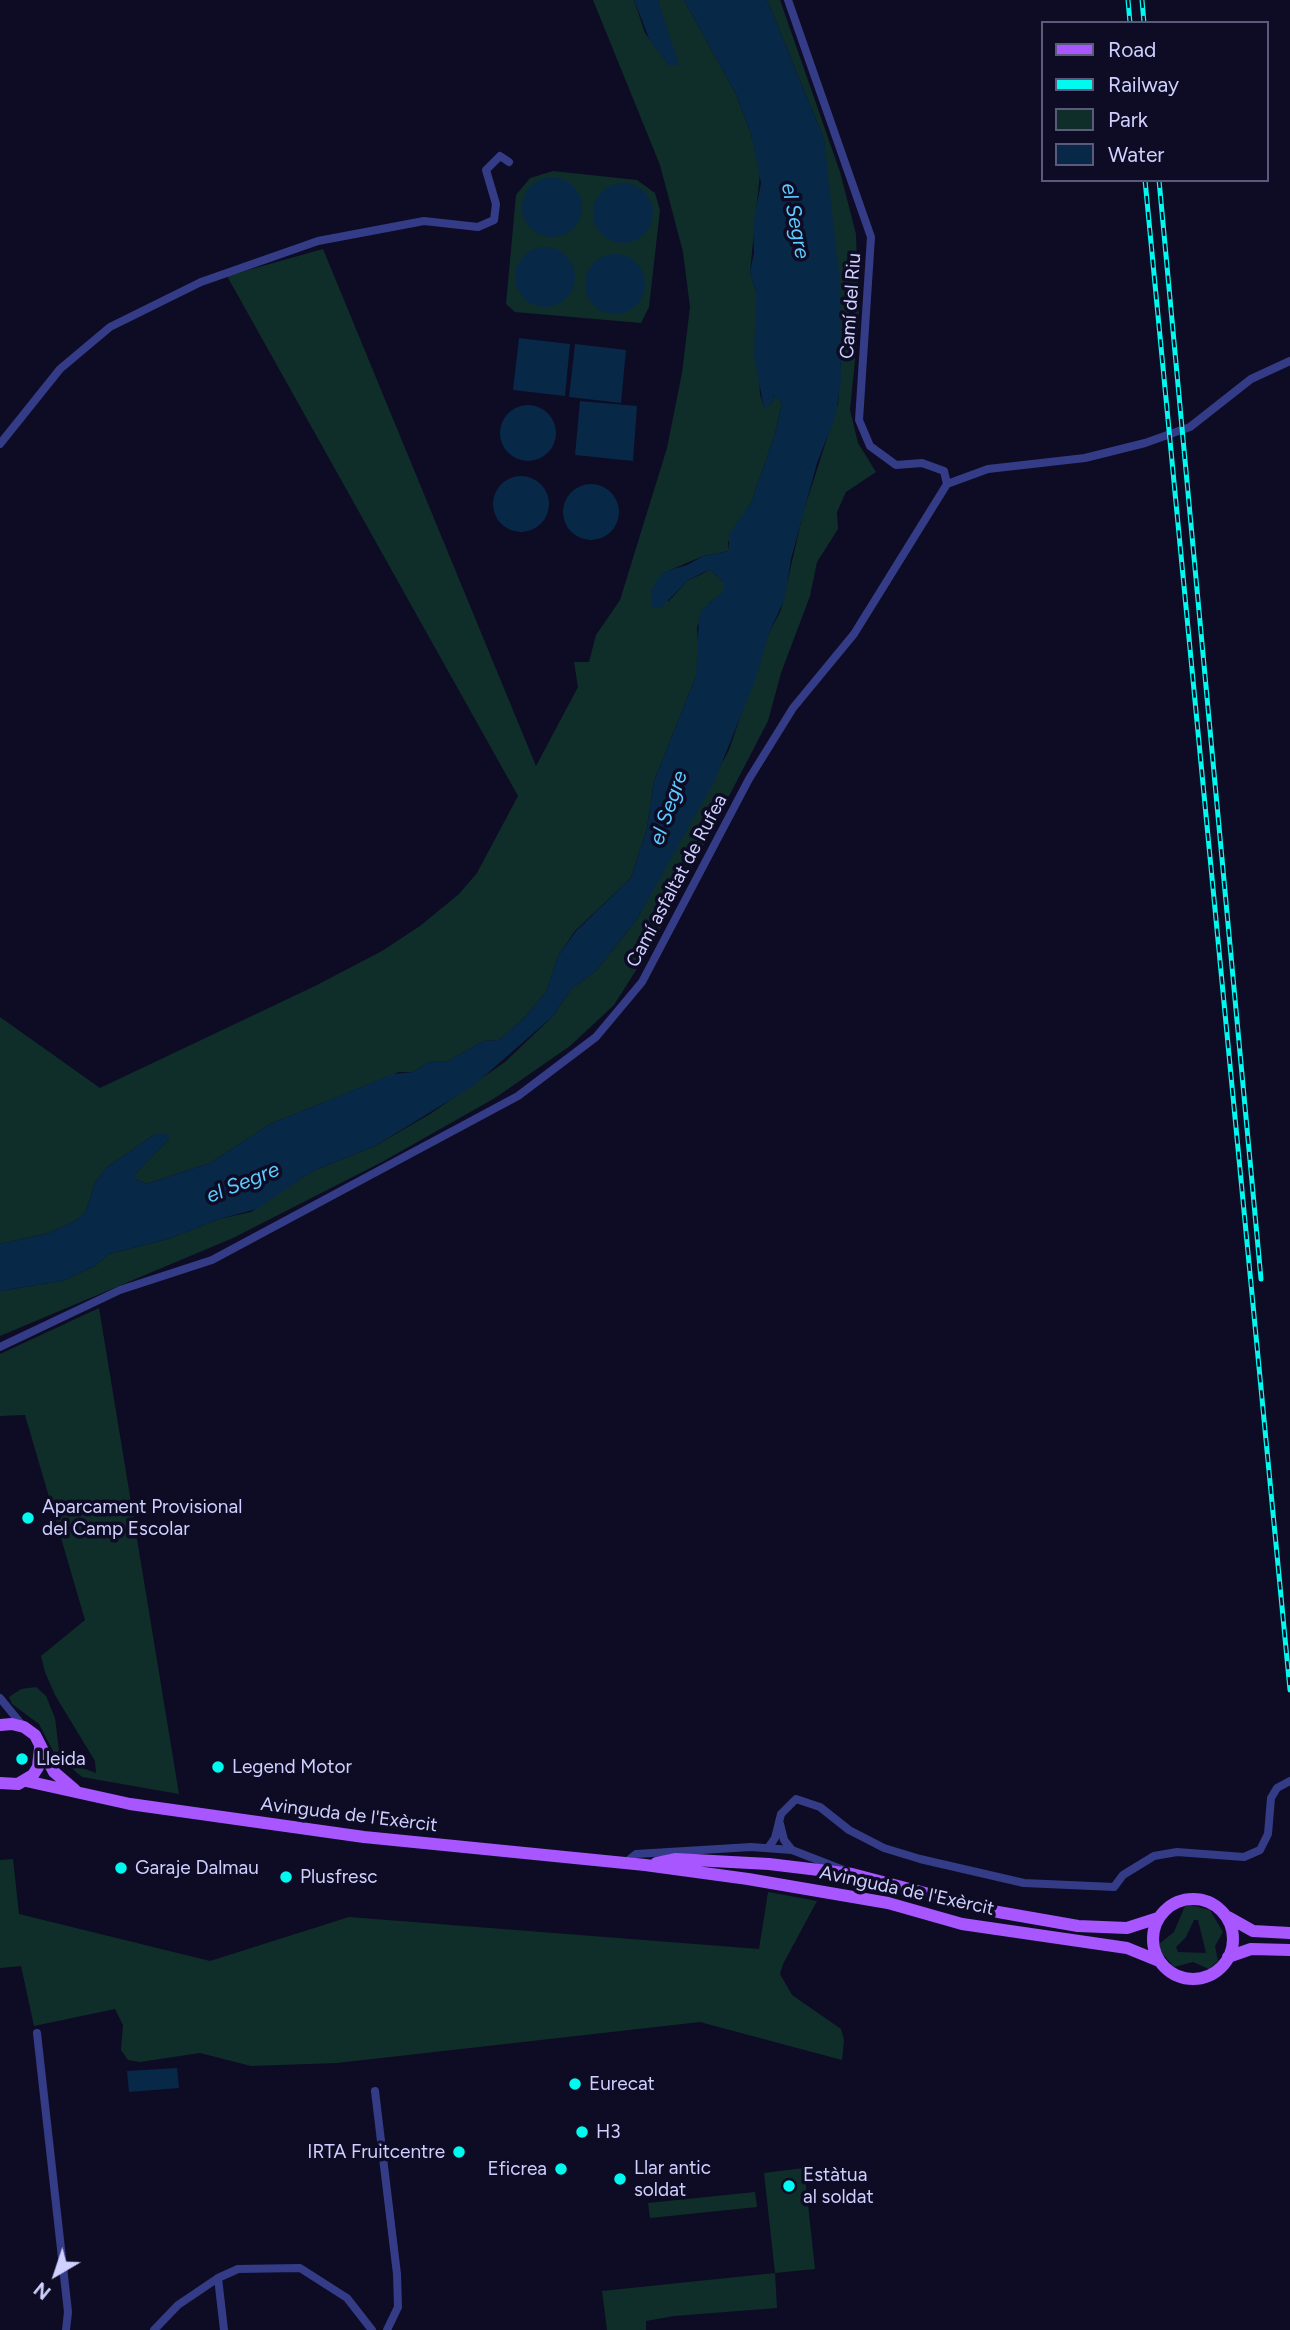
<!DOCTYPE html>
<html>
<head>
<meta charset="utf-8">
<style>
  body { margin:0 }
  #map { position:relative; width:1290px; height:2330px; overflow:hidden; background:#0d0c24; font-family:Figtree,sans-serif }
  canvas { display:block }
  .legend { position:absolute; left:1041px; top:21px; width:228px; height:161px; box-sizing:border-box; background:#0d0c24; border:2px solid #5b5a7c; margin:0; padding:9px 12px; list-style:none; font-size:21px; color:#cfd0ff }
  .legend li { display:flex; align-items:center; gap:14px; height:35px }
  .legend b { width:35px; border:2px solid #5b5a7c }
  .north { position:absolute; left:21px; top:2239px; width:70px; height:70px; -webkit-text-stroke:5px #0d0c24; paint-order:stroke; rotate:219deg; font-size:19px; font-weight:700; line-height:28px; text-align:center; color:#cfd0ff }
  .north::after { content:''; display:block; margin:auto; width:24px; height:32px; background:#cfd0ff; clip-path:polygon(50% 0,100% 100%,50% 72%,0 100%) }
</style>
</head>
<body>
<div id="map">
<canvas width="1290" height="2330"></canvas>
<ul class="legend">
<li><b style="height:9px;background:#a856ff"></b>Road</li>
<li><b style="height:9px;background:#00faf0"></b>Railway</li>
<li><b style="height:19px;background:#0f2e29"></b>Park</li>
<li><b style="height:19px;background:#082847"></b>Water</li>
</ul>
<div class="north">N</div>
</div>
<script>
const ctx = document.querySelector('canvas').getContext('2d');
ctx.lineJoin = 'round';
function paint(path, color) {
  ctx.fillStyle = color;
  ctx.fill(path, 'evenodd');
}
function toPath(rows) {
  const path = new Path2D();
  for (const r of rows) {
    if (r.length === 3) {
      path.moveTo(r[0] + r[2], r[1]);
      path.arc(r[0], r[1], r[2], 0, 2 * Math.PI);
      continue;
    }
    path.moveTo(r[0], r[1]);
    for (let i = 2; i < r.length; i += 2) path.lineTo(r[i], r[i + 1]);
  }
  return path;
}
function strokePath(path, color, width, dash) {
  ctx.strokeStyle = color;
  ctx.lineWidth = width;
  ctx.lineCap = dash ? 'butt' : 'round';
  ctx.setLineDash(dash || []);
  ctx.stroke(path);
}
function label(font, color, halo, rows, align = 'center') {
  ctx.font = font + ' Figtree,sans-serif';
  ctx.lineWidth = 7;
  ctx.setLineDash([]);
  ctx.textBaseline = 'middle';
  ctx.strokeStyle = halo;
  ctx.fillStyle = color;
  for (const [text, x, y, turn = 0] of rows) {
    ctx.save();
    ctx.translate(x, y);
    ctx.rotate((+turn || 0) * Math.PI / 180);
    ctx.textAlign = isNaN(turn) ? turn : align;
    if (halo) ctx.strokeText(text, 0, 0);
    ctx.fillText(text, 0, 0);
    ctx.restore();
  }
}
paint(toPath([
  [593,0,634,0,645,33,669,65,669,39,658,0,684,0,736,94,751,134,760,173,750,272,756,292,760,394,764,407,772,404,774,395,782,403,775,434,751,503,728,542,729,551,703,556,661,574,668,602,687,581,710,570,724,582,725,591,709,603,697,627,699,657,696,676,654,781,647,828,631,878,575,931,558,956,546,992,524,1018,499,1040,484,1041,448,1061,430,1062,413,1072,399,1072,270,1124,210,1163,146,1184,136,1179,136,1173,169,1139,155,1134,106,1168,95,1183,86,1211,77,1220,49,1233,0,1244,0,1017,100,1088,315,986,382,951,420,926,459,894,477,873,518,796,227,276,323,249,536,766,578,687,574,662,589,662,596,635,620,600,667,448,682,373,690,307,683,252,660,165],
  [767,0,780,0,840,172,856,234,859,321,850,410,858,443,876,472,846,492,837,512,838,529,817,562,810,596,781,673,768,721,650,948,614,1005,570,1046,495,1098,382,1162,233,1238,0,1336,0,1291,62,1281,95,1266,109,1254,168,1239,219,1219,251,1212,313,1171,375,1146,430,1114,505,1062,553,1016,572,988,596,971,637,919,729,750,769,633,781,610,803,513,838,404,841,365,824,139],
  [553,171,637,180,655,193,660,210,649,307,641,323,515,312,506,304,516,195,530,178],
  [99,1308,179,1794,82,1777,54,1753,39,1724,12,1704,9,1697,21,1689,36,1687,46,1696,55,1718,59,1751,66,1762,96,1773,95,1761,55,1695,45,1672,41,1656,85,1620,25,1415,0,1416,0,1354],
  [13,1859,19,1914,210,1961,349,1917,759,1949,768,1892,817,1901,783,1964,780,1974,792,1995,841,2029,844,2040,842,2060,700,2022,337,2063,251,2066,200,2053,140,2062,128,2060,121,2050,123,2025,115,2009,34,2026,21,1966,0,1968,0,1860],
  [1190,1905,1210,1910,1223,1932,1215,1946,1218,1961,1209,1969,1193,1962,1174,1967,1160,1951,1159,1944,1174,1932,1185,1906],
  [1194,1920,1198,1920,1206,1953,1178,1952,1176,1947,1186,1937],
  [804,2168,815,2269,775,2273,777,2308,674,2316,646,2321,646,2330,607,2330,602,2291,775,2273,764,2173],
  [755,2192,757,2207,650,2218,648,2203]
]), '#0f2e29');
paint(toPath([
  [634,0,658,0,679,65,669,65,650,41],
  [684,0,767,0,824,139,840,283,841,378,836,415,817,463,791,559,785,598,769,633,755,681,714,782,637,919,596,971,572,988,553,1016,473,1086,375,1146,313,1171,257,1209,219,1219,168,1239,109,1254,95,1266,62,1281,0,1291,0,1244,49,1233,77,1220,86,1211,95,1183,106,1168,155,1134,167,1133,169,1139,136,1173,136,1179,146,1184,210,1163,270,1124,393,1074,413,1072,430,1062,448,1061,484,1041,499,1040,524,1018,546,992,558,956,576,931,631,878,647,828,654,781,696,676,699,618,702,609,724,591,724,582,710,570,702,573,687,581,661,608,652,608,651,590,661,574,670,570,687,565,703,556,729,551,729,534,751,503,775,434,782,403,774,395,772,404,764,408,754,357,756,292,750,272,754,253,753,224,761,183,751,134,736,94],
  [552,207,30],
  [623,213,30],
  [545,277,30],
  [615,284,30],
  [519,338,570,344,565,396,513,390],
  [575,344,626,350,621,403,569,397],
  [580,401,637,406,633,461,575,455],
  [528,433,28],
  [521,504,28],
  [591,512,28],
  [177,2068,179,2088,129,2092,127,2071]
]), '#082847');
strokePath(toPath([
  [788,0,871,237,859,420,870,446,896,465,922,463,944,471,947,484],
  [0,444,60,369,110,327,201,282,318,241,424,221,478,227,494,220,496,204,486,170,500,156,509,162],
  [0,1347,120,1290,212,1260,518,1096,596,1037,642,982,749,779,793,708,854,634,947,484,988,469,1085,458,1145,443,1190,427,1251,379,1290,361],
  [0,1698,22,1725],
  [780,1824,784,1840,792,1850],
  [768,1848,775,1838,781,1814,796,1799,820,1807,849,1830,884,1848,920,1859,1024,1883,1114,1887,1123,1875,1154,1856,1177,1852,1244,1857,1260,1850,1268,1834,1271,1798,1277,1788,1290,1781],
  [625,1863,636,1854,751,1847,792,1850,846,1871],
  [37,2033,68,2312,66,2330],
  [375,2091,397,2274,398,2307,387,2330],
  [218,2278,224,2330],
  [154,2330,178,2305,218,2278,238,2269,300,2268,347,2298,372,2330]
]), '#343c87', 8);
strokePath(toPath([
  [0,1725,12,1724,24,1727,35,1735,54,1772,75,1790],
  [26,1781,130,1804,364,1837,645,1865,748,1879,888,1903,962,1924,1127,1948,1159,1961],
  [0,1783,18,1784,33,1775,38,1767,40,1748],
  [656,1863,675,1859,769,1864,852,1874,998,1912,1078,1926,1127,1928,1158,1918],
  [1193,1939,40],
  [1228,1917,1253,1931,1290,1933],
  [1228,1957,1251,1949,1290,1950]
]), '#a856ff', 12);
const rail = toPath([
  [1128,0,1130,23],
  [1142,0,1144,23],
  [1145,180,1290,1690],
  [1159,180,1261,1279]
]);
strokePath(rail, '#00faf0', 5);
strokePath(rail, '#0d0c24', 2.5, [8]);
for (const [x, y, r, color] of [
  [28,1518,7,"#00faf0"],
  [22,1759,7,"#00faf0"],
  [218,1767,7,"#00faf0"],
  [121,1868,7,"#00faf0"],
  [286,1877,7,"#00faf0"],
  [575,2084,7,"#00faf0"],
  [582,2132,7,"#00faf0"],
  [459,2152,7,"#00faf0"],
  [561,2169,7,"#00faf0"],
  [620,2179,7,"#00faf0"],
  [789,2186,7,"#00faf0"]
]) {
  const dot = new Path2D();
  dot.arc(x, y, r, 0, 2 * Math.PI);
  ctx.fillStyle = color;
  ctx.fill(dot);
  strokePath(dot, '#0d0c24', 2.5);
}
label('19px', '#cfd0ff', '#0d0c24', [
  ["Camí del Riu",851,306,-86],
  ["Camí asfaltat de Rufea",677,881,-62],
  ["Avinguda de l'Exèrcit",349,1815,7],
  ["Avinguda de l'Exèrcit",907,1891,12]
]);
label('19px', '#cfd0ff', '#0d0c24', [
  ["Aparcament Provisional",42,1507],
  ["del Camp Escolar",42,1529],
  ["Lleida",36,1759],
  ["Legend Motor",232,1767],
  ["Garaje Dalmau",135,1868],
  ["Plusfresc",300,1877],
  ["Eurecat",589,2084],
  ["H3",596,2132],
  ["IRTA Fruitcentre",445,2152,"right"],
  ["Llar antic",634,2168],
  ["soldat",634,2190],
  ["Eficrea",547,2169,"right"],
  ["Estàtua",803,2175],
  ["al soldat",803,2197]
], 'left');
label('italic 21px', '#5dcbff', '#0d0c24', [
  ["el Segre",795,221,79],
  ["el Segre",669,808,-71],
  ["el Segre",243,1183,-22]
]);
</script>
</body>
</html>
